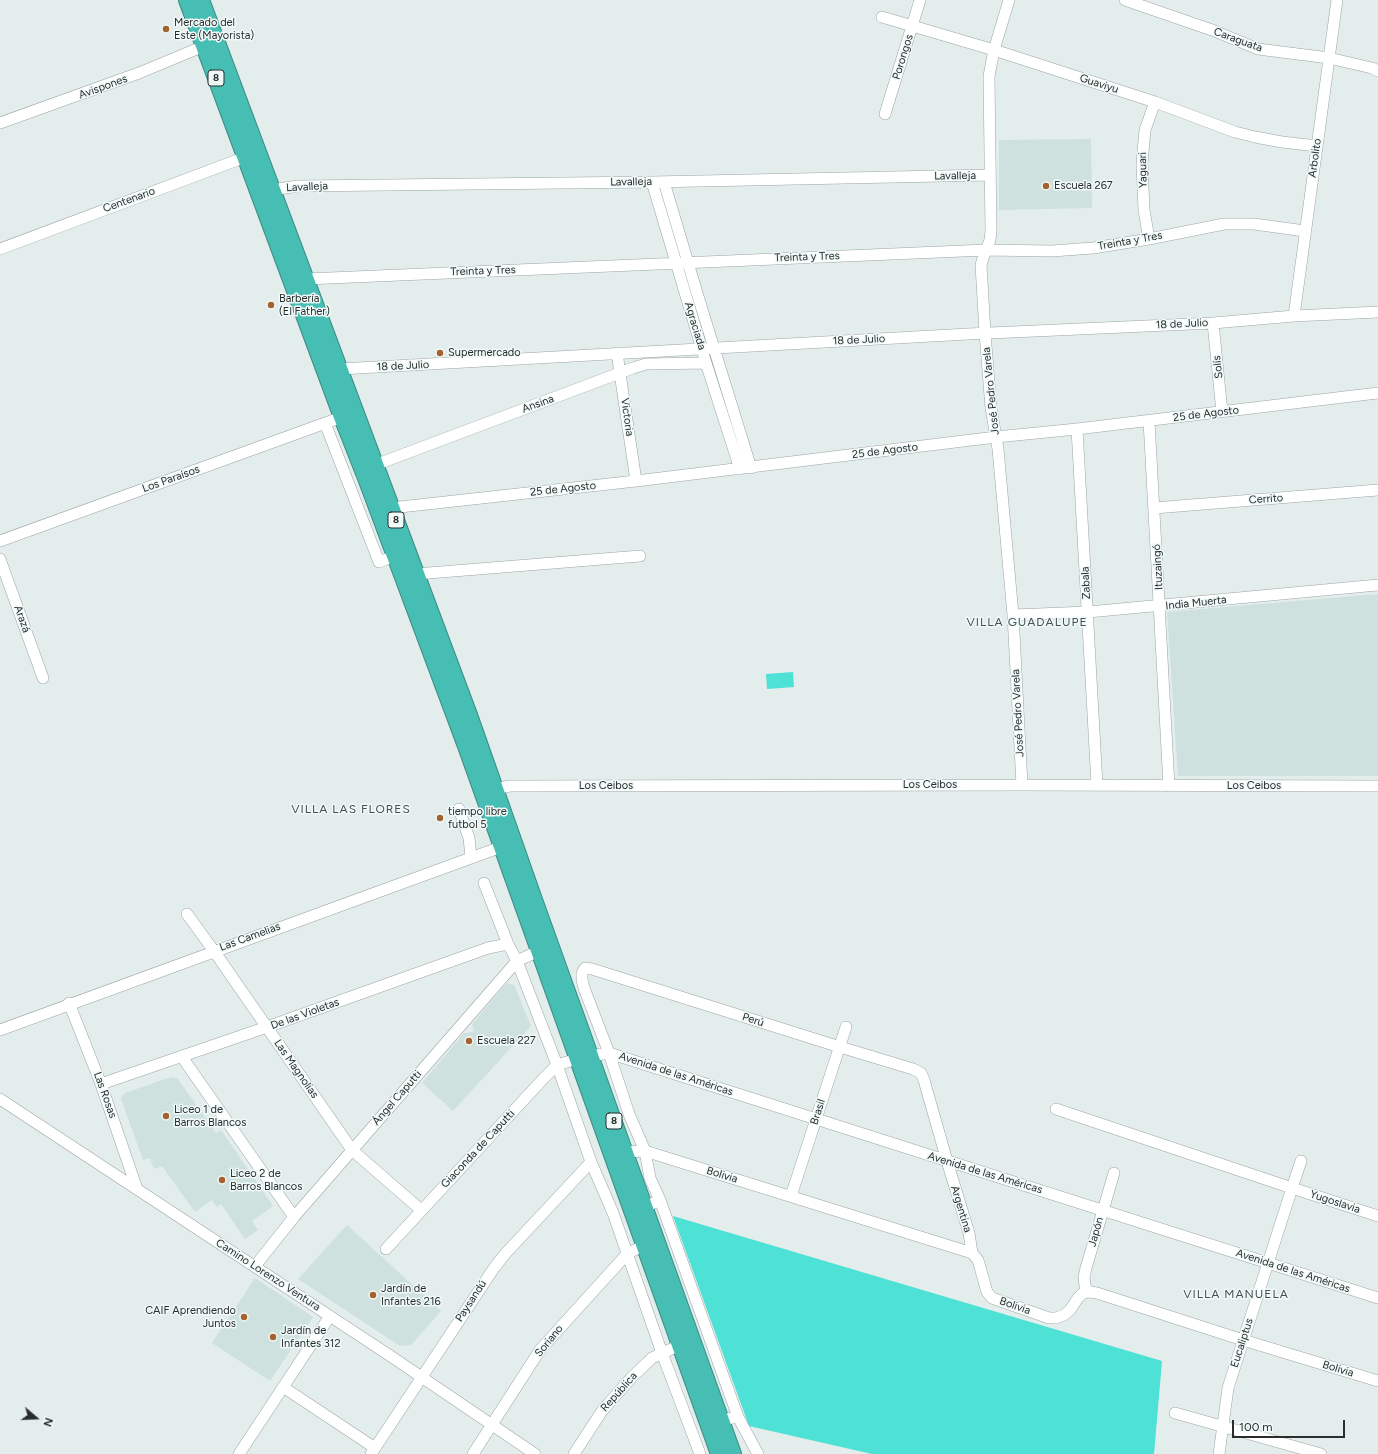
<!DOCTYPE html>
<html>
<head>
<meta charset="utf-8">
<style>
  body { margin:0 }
  #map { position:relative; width:1378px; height:1454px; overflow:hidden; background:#e3edeb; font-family:Figtree,sans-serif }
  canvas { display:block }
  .north { position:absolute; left:16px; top:1398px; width:40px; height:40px; -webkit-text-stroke:3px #f0faf9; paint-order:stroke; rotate:109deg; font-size:11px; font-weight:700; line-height:16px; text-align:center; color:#292d2c }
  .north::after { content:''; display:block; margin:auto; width:14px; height:18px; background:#292d2c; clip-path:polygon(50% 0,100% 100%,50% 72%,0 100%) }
  .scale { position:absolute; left:1232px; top:1420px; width:113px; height:18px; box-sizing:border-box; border:2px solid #292d2c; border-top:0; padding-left:5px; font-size:12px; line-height:14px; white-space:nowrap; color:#292d2c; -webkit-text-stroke:3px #f0faf9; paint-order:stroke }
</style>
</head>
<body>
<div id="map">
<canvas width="1378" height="1454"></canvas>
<div class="north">N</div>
<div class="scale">100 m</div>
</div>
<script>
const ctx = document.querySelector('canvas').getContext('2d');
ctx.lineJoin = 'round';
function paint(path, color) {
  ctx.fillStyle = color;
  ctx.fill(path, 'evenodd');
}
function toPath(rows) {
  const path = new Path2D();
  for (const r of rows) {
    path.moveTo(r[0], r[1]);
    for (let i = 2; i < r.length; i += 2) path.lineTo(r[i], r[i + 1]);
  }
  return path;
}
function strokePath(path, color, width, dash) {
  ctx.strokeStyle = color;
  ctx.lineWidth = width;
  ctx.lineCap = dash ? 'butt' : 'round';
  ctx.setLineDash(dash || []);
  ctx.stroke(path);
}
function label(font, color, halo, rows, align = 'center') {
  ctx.font = font + ' Figtree,sans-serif';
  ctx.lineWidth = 3;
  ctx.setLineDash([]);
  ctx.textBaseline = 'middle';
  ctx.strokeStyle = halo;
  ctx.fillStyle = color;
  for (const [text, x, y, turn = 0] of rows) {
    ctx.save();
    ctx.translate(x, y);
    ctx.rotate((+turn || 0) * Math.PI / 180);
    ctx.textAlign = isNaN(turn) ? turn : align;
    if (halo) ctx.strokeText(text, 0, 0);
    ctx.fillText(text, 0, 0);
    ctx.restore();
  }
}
paint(toPath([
  [1091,139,1092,208,999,210,999,140],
  [1378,594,1378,776,1178,776,1167,612],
  [507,983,514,985,531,1026,453,1111,422,1083,463,1034,474,1031,472,1024],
  [171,1077,178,1079,216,1133,221,1130,273,1206,252,1221,258,1230,245,1239,221,1204,217,1207,212,1200,195,1212,162,1166,154,1169,150,1158,143,1160,121,1099,122,1096,125,1093],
  [347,1225,441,1311,411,1345,400,1346,298,1279],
  [255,1278,313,1317,270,1381,212,1343]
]), '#cee1df');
paint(toPath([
  [793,672,794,687,767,689,766,674],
  [673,1216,1162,1361,1154,1454,872,1454,749,1426]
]), '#4ee1d5');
const minor = toPath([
  [1009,0,994,50,989,76,991,231,990,240,983,258,981,265,985,333,991,408,998,449,1013,615,1022,785],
  [1125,0,1212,30,1258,49,1329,58,1372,68,1378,71],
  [882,17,994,50,1155,102,1235,132,1255,137,1282,142,1317,146],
  [885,114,920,0],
  [0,123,139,73,204,46],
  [652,182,706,363,740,469],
  [664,182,697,293,751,468],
  [272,190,298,186,652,182,990,175],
  [1149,239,1144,210,1142,163,1145,130,1155,102],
  [0,249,251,155],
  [306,279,986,250,1052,251,1093,248,1149,239,1224,224,1254,224,1305,231],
  [1294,316,1337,0],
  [1213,323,1222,412],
  [617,353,636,481],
  [340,369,968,334,1213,323,1294,316,1378,312],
  [1149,421,1169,786],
  [325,423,379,562,395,556],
  [1077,429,1097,785],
  [375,465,633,368,646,364,706,363],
  [391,508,636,481,996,437,1077,429,1378,393],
  [1154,508,1378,490],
  [0,541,342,417],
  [0,559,43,678],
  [416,574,640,556],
  [1013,615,1088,612,1378,585],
  [488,790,510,786,1022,785,1378,786],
  [459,809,469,838,471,857],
  [484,883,508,944,517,961,557,1065,591,1162,613,1213,662,1353,700,1454],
  [187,914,214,951,352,1150,421,1210],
  [69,1003,101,1084,137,1189],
  [0,1030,501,847],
  [591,1056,609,1053,1378,1298],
  [182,1057,294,1217],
  [101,1084,267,1027,488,948,508,944],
  [0,1099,389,1355,535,1454],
  [1056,1109,1292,1188,1301,1161],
  [625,1152,645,1151,972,1253,978,1260,987,1292,992,1298,1049,1318,1056,1318,1064,1315,1070,1310,1078,1298,1083,1293,1089,1292,1097,1293,1243,1340,1378,1381],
  [791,1196,846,1027],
  [660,1200,738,1417],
  [645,1207,660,1200,650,1178,645,1151,629,1114,609,1053,584,988,582,979,582,973,585,968,592,969,840,1047,913,1069,921,1073,924,1080,947,1161,969,1233,972,1253],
  [386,1249,543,1079,557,1065,577,1059],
  [255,1266,294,1217,517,961,545,948],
  [1089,1292,1085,1286,1084,1277,1086,1268,1114,1173],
  [283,1387,375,1448],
  [1175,1413,1321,1454],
  [721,1420,738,1417,758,1454],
  [239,1454,330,1316],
  [371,1454,494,1268,505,1254,591,1162],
  [473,1454,540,1350,627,1254,644,1245],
  [574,1454,602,1411,632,1377,652,1358,680,1345],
  [1219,1454,1228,1388,1292,1188,1378,1216]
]);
const highway = toPath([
  [187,0,342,417,366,478,466,746,719,1454],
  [201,0,469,715,533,897,733,1454]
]);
strokePath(minor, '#9ca5a4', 12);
strokePath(highway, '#3c8b84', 18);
strokePath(minor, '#fff', 11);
strokePath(highway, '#46beb4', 16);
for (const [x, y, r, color] of [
  [166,29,4,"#a56230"],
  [1046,186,4,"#a56230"],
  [271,305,4,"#a56230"],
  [440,353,4,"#a56230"],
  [440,818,4,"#a56230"],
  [469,1041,4,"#a56230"],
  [166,1116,4,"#a56230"],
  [222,1180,4,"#a56230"],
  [373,1295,4,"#a56230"],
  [244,1317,4,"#a56230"],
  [273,1337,4,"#a56230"]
]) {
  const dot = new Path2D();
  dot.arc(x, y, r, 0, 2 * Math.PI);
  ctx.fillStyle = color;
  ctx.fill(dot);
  strokePath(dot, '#f0faf9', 1.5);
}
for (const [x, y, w] of [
  [216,78,16],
  [396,520,16],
  [614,1121,16]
]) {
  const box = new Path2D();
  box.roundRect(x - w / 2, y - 8, w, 16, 3);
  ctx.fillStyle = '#f0faf9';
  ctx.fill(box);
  strokePath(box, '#292d2c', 1);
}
label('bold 10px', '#292d2c', null, [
  ["8",216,78],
  ["8",396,520],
  ["8",614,1121]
]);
label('11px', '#292d2c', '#f0faf9', [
  ["Mercado del",174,23],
  ["Este (Mayorista)",174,36],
  ["Escuela 267",1054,186],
  ["Barbería",279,299],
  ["(El Father)",279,312],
  ["Supermercado",448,353],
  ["tiempo libre",448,812],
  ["futbol 5",448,825],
  ["Escuela 227",477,1041],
  ["Liceo 1 de",174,1110],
  ["Barros Blancos",174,1123],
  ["Liceo 2 de",230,1174],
  ["Barros Blancos",230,1187],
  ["Jardín de",381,1289],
  ["Infantes 216",381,1302],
  ["CAIF Aprendiendo",236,1311,"right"],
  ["Juntos",236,1324,"right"],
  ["Jardín de",281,1331],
  ["Infantes 312",281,1344]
], 'left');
label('11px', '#292d2c', '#f0faf9', [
  ["Caraguata",1238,40,20],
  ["Porongos",903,57,-73],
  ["Guaviyu",1099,84,18],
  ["Avispones",103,87,-20],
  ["Arbolito",1315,158,-82],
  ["Yaguari",1143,170,-91],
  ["Lavalleja",955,176,-1],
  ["Lavalleja",631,182,-1],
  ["Lavalleja",307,187,-3],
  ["Centenario",129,200,-20],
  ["Treinta y Tres",1130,241,-10],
  ["Treinta y Tres",807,257,-2],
  ["Treinta y Tres",483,271,-2],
  ["18 de Julio",1182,324,-3],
  ["Agraciada",695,326,73],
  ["18 de Julio",859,340,-3],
  ["18 de Julio",403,366,-3],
  ["Solís",1218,367,-96],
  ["José Pedro Varela",991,391,-96],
  ["Ansina",538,404,-20],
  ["25 de Agosto",1206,414,-7],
  ["Victoria",627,417,82],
  ["25 de Agosto",885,451,-7],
  ["Los Paraísos",171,479,-20],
  ["25 de Agosto",563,489,-6],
  ["Cerrito",1266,499,-4],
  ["Ituzaingó",1158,567,-93],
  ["Zabala",1086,583,-93],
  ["India Muerta",1196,603,-6],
  ["Arazá",22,619,70],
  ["José Pedro Varela",1018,713,-93],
  ["Los Ceibos",930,785],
  ["Los Ceibos",606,786],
  ["Los Ceibos",1254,786],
  ["Las Camelias",250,937,-20],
  ["De las Violetas",305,1014,-20],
  ["Perú",753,1020,18],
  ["Las Magnolias",296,1069,55],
  ["Avenida de las Américas",676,1074,18],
  ["Las Rosas",105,1095,70],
  ["Ángel Caputti",397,1098,-49],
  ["Brasil",818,1112,-72],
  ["Giaconda de Caputti",478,1149,-47],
  ["Avenida de las Américas",985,1173,17],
  ["Bolivia",722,1175,17],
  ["Yugoslavia",1335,1202,18],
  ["Argentina",961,1209,73],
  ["Japón",1096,1232,-74],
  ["Avenida de las Américas",1293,1271,18],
  ["Camino Lorenzo Ventura",268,1275,33],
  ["Paysandú",471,1301,-57],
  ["Bolivia",1015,1306,19],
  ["Soriano",549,1341,-51],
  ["Eucaliptus",1242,1343,-72],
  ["Bolivia",1338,1369,17],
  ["República",619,1392,-48]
]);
ctx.letterSpacing = '1px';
label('12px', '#48504f', '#f0faf9', [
  ["VILLA GUADALUPE",1027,622],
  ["VILLA LAS FLORES",351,809],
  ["VILLA MANUELA",1236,1294]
]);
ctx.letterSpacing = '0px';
</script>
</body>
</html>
